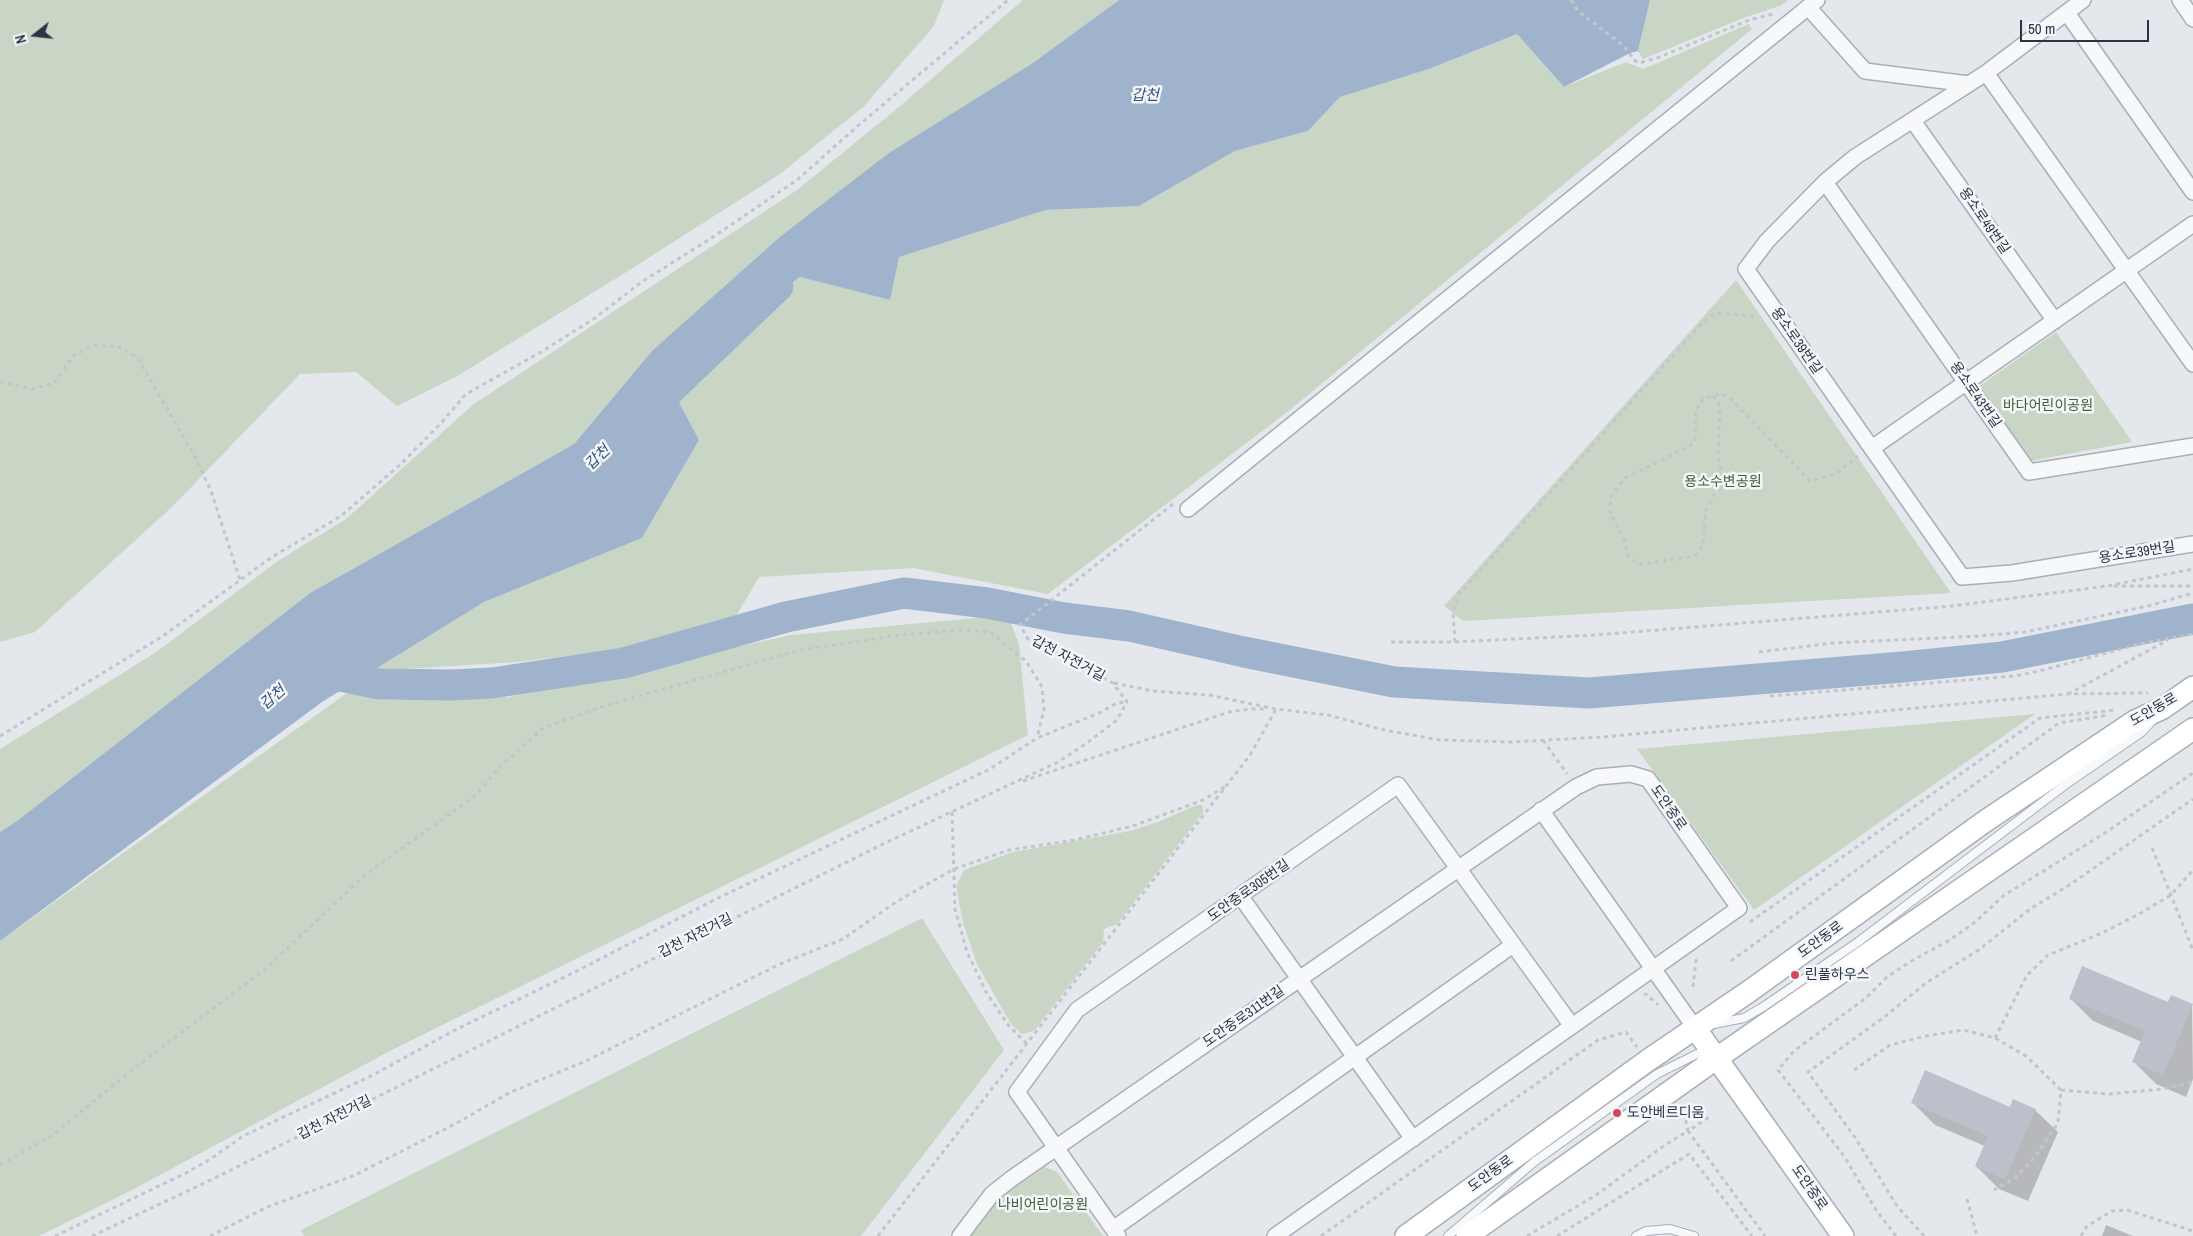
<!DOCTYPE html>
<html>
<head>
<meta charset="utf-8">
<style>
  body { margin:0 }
  #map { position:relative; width:2193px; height:1236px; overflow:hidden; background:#e4e7ec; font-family:"Archivo Narrow",sans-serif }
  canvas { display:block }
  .north { position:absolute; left:10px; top:10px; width:50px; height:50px; -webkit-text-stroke:4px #f4f6f9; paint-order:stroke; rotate:254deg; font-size:14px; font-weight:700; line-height:20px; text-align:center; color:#2b3445 }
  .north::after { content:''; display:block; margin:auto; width:18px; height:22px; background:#2b3445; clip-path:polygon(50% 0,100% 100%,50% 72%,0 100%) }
  .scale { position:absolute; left:2020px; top:20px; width:129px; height:22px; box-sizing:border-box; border:2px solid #2b3445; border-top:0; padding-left:6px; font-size:15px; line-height:18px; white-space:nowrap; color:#2b3445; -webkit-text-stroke:4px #f4f6f9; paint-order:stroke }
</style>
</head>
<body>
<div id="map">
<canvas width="2193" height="1236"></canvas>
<div class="north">N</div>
<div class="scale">50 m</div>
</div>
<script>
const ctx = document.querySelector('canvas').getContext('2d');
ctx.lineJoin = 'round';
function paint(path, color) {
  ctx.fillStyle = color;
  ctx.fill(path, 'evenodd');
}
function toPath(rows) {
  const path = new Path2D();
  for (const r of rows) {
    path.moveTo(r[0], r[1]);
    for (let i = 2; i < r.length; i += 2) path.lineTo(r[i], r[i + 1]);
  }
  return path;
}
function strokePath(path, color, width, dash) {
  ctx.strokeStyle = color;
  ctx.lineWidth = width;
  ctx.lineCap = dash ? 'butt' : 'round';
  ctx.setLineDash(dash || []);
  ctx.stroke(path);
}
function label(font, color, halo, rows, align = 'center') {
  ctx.font = font + ' "Archivo Narrow","Noto Sans KR",sans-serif';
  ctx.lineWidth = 5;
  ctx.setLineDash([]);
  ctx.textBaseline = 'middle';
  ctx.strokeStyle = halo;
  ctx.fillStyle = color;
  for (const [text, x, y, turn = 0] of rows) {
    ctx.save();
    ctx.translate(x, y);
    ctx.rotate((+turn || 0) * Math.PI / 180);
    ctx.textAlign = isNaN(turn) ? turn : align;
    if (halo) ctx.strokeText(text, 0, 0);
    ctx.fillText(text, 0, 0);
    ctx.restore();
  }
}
paint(toPath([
  [0,0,944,0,934,26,864,106,780,174,620,276,459,375,397,406,356,372,300,374,175,504,35,632,0,642],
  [1023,0,1119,0,652,351,574,444,310,593,17,821,0,832,0,749,155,653,278,561,346,519,474,404,797,190,893,112],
  [1650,0,1788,0,1780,6,1746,17,1643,59,1638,51],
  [1749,24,1752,29,1291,409,1048,594,913,568,759,577,736,616,661,644,518,662,372,671,484,602,642,538,699,440,664,376,800,277,890,300,898,257,1046,210,1139,206,1235,151,1308,131,1340,97,1429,69,1517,34,1564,87,1626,62,1643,69],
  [1736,280,1951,593,1463,621,1444,606],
  [2056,332,2132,442,2030,461,1979,391,1981,385],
  [1008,615,1019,644,1028,735,388,1052,134,1189,39,1236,0,1236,0,941,347,693,382,700,509,697,791,635],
  [2035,714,1754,910,1637,749],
  [1197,805,1202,805,1204,811,1117,924,1104,929,1103,942,1034,1031,1022,1034,1011,1024,977,964,963,923,956,886,964,870,1013,852,1130,831,1158,822],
  [922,918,1004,1050,861,1236,304,1236,301,1230],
  [1045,1167,1057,1172,1103,1236,970,1236,997,1199]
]), '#c9d6c5');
paint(toPath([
  [1119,0,1650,0,1638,51,1630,53,1564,87,1517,34,1429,69,1340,97,1308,131,1235,151,1139,206,1046,210,899,257,890,300,800,277,665,376,699,440,642,538,484,602,322,702,0,941,0,832,17,821,310,593,574,444,652,351,781,236,889,153,1033,63]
]), '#9fb4cc');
paint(toPath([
  [2070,998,2192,1005,2193,1079,2186,1097,2156,1084,2134,1062,2142,1042,2093,1021],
  [1913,1103,2035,1110,2058,1132,2028,1201,1999,1189,1976,1166,1985,1146,1935,1125],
  [2106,1225,2133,1236,2102,1236]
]), '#0003');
strokePath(toPath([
  [640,418,778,286],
  [323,661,341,676,379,684,452,685,492,683,624,663,786,617,904,593,987,603,1064,618,1129,626,1244,652,1394,682,1589,693,1903,667,2002,657,2193,619]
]), '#9fb4cc', 31);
paint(toPath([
  [2082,966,2168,1002,2171,995,2193,1004,2163,1075,2132,1062,2145,1031,2069,999],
  [1925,1070,2010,1107,2013,1099,2036,1109,2005,1179,1975,1166,1988,1136,1911,1103]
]), '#bbc0ca');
const lane = toPath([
  [1714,1024,1744,1018,1763,1007,1858,942,2065,785,2142,732,2152,721],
  [1448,1236,1534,1162,1657,1074,1697,1054,1710,1057],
  [1636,1236,1646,1231,1670,1229,1694,1236]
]);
const street = toPath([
  [2083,0,1986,73,1855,157,1825,182,1767,241,1746,269,1962,577,2012,573,2193,544],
  [2180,0,2193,19],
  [1808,7,1865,71,1969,84],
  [2067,13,2193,192],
  [1986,73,2193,364],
  [1913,121,2055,321],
  [1825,182,2029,472,2193,446],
  [1872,448,2193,224],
  [1188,509,1817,0],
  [1541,810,1695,1028],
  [1241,897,1413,1139],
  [1113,1229,1513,945],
  [960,1236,992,1194,1011,1179,1576,787,1597,777,1631,774,1648,779,1739,908,1275,1236],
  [1118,1236,1017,1092,1077,1010,1398,785,1572,1026]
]);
const secondary = toPath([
  [1695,1028,1843,1236],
  [1406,1236,1647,1061,1751,990,1984,822,2135,721,2163,708,2193,687],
  [1467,1236,1717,1058,2193,729]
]);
strokePath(lane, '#a9aeb7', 10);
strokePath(street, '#a9aeb7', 18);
strokePath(secondary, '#a9aeb7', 24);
strokePath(toPath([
  [1571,0,1578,11,1624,46,1634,60,1639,63,1657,58,1749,20,1773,14],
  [0,382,33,389,54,383,73,356,93,345,119,347,137,357,194,455,211,491,240,580],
  [1713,396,1718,402,1720,410,1718,456,1724,484,1713,496,1706,510,1703,544,1699,553,1694,556,1642,564,1632,560,1628,555,1625,541,1609,510,1612,494,1625,478,1690,446,1695,440,1696,410,1702,400,1713,396,1722,394,1729,397,1810,481,1836,474,1858,456],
  [2114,586,2193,586],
  [1391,642,1455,642,1596,635,1952,606,2107,586,2193,569],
  [1455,642,1453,612,1459,594,1705,320,1716,313,1755,316],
  [1759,652,1833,643,1979,636,2025,632,2148,606,2193,593],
  [1114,683,1153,691,1209,695,1276,709,1328,715,1384,730,1440,740,1512,742,1603,737,2067,694,2148,693],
  [2068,694,2168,640],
  [1770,696,2015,676,2043,670,2140,644,2193,634],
  [0,736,163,636,272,557,341,516,401,464,442,422,466,394,541,352,595,318,643,281,713,237,797,180,860,124,1008,0],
  [1543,740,1567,774],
  [1023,781,1229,712,1251,709,1268,709],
  [952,812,955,909,967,952,986,992,1009,1026,1027,1044],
  [2152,848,2193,950],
  [1750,922,2040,718,2116,710],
  [1731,961,2059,723,2108,715],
  [1693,987,1696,959,1697,958],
  [1644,995,1646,994,1658,1005],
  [1995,1038,2027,975,2048,955,2102,933,2139,914,2171,895,2193,870],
  [1854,1070,1890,1045,1926,1036,1963,1030,1995,1038,2026,1056,2061,1090,2058,1123,2034,1158,2015,1178,1994,1190],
  [2061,1090,2109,1094,2163,1089,2193,1082],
  [1684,1112,1688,1131,1711,1116],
  [0,1165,50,1137,127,1074,264,970,365,875,476,795,501,766,543,728,604,706,800,650,901,635,963,630,990,632,1026,661,1042,687,1044,710,1037,738],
  [1967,1199,1977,1236],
  [55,1236,186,1173,212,1158,243,1136,373,1075,453,1031,573,973,718,898,990,769,1037,738,1099,713,1117,703,1126,702],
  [92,1236,215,1178,881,845,1058,762,1087,743,1117,720,1127,702,1113,683,1049,649,1029,641,1020,625,1173,504],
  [210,1236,267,1207,353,1176,455,1124,511,1092,586,1061,780,964,843,939,896,902,954,869,1009,850,1074,840,1133,826,1203,800,1226,786],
  [878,1236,1250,755,1276,709],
  [1321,1236,1598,1040,1626,1032,1637,1047],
  [1527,1236,1596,1195,1665,1145,1688,1131,1765,1236],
  [1557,1236,1689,1154,1752,1236],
  [1896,1236,1876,1210,1844,1156,1778,1070,1794,1051,1866,998,1887,977,1913,960,1948,941,1974,923,2003,896,2105,833,2193,773],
  [1924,1236,1897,1206,1856,1139,1808,1072,1883,1018,1926,983,1980,949,2030,909,2071,884,2193,799],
  [2081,1236,2087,1226,2112,1211,2127,1210,2193,1231]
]), '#c2c5cb', 3, [4, 4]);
strokePath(lane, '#f7f8fa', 8);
strokePath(street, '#f7f8fa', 15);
strokePath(secondary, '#fff', 21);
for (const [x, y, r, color] of [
  [1795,975,5,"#d1495b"],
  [1617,1113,5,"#d1495b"]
]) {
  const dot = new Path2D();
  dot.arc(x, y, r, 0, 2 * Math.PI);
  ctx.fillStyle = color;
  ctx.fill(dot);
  strokePath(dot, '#f4f6f9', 2);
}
label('14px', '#2b3445', '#f4f6f9', [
  ["용소로49번길",1984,221,55],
  ["용소로39번길",1796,341,55],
  ["용소로43번길",1975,395,55],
  ["용소로39번길",2137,553,-9],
  ["갑천 자전거길",1068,659,28],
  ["도안동로",2154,710,-30],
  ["도안중로",1668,808,55],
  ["도안중로305번길",1249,891,-35],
  ["갑천 자전거길",696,936,-27],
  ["도안동로",1821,940,-36],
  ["도안중로311번길",1244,1017,-35],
  ["갑천 자전거길",335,1118,-27],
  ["도안동로",1491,1174,-36],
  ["도안중로",1809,1188,55]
]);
label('14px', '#3f6138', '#f4f6f9', [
  ["바다어린이공원",2048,406],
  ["용소수변공원",1723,482],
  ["나비어린이공원",1043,1205]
]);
label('14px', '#2b3445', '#f4f6f9', [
  ["린풀하우스",1805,975],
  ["도안베르디움",1627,1113]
], 'left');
label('italic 15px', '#34527a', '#f4f6f9', [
  ["갑천",1145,96],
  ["갑천",598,458,-44],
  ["갑천",273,698,-41]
]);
</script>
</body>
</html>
